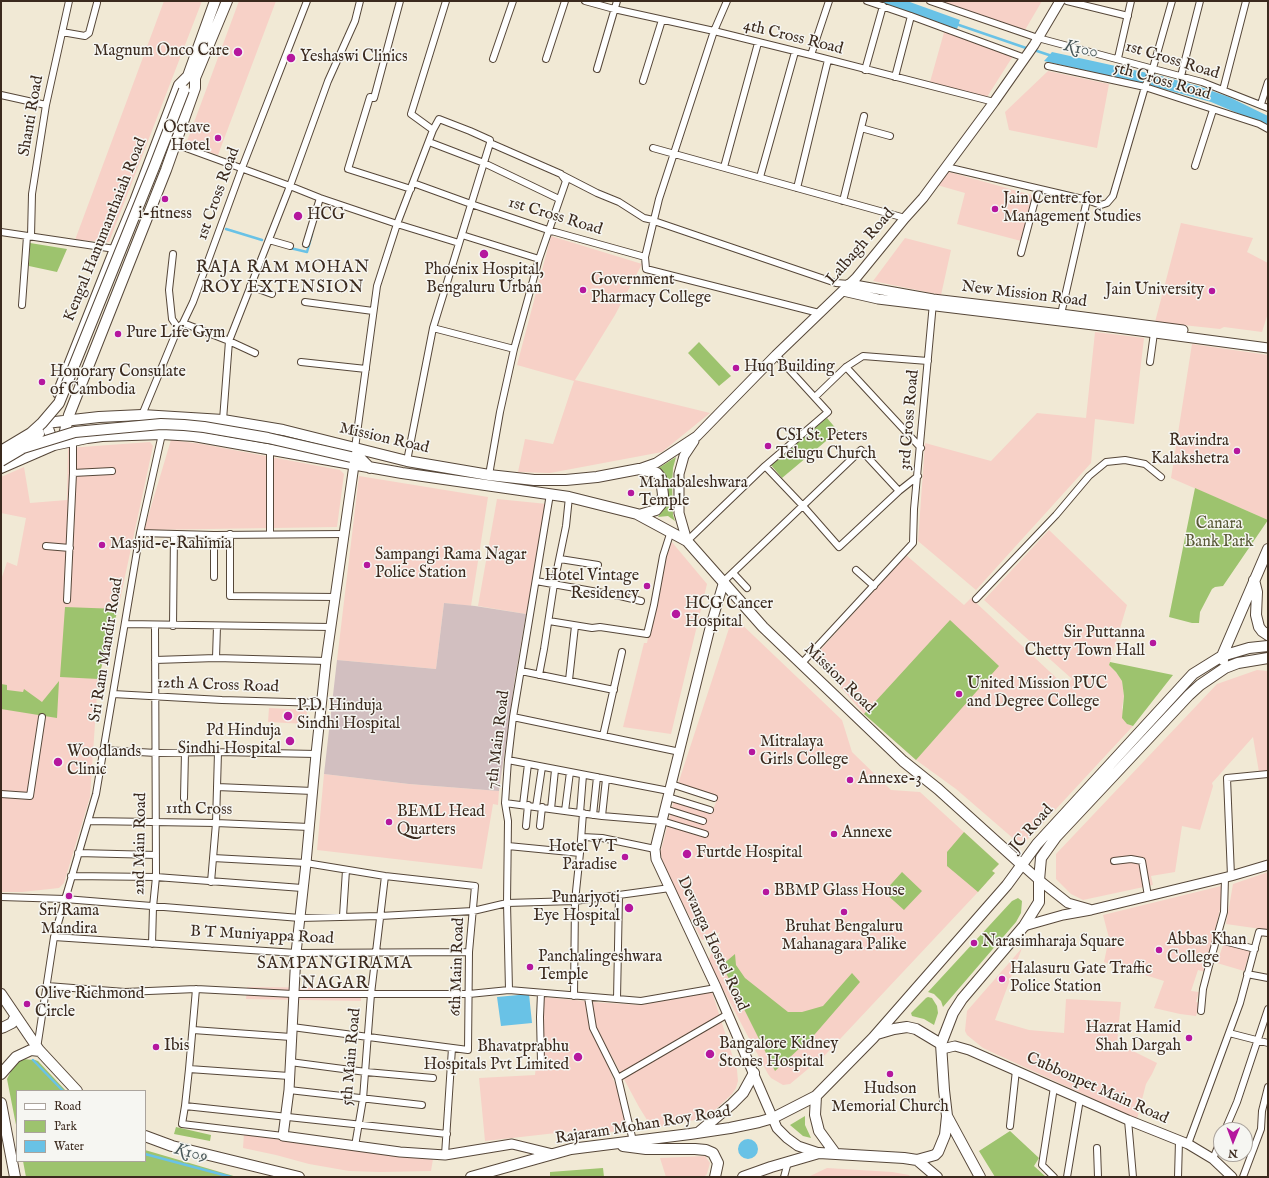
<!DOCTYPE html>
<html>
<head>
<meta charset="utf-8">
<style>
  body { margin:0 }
  #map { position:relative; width:1269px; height:1178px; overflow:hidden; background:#f1e9d5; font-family:"IM FELL English",serif }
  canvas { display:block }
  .frame { position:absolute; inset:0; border:2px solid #3b2a1e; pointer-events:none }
  .legend { position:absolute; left:16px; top:1090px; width:130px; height:72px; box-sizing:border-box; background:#f6f6f2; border:1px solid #aba49d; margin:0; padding:5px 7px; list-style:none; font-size:12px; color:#3b2a1e }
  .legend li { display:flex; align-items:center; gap:8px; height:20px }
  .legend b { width:20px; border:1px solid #aba49d }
  .north { position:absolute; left:1213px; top:1122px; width:40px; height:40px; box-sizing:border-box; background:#f6f6f2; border:1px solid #aba49d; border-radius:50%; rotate:181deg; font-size:11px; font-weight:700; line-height:16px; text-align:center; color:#3b2a1e }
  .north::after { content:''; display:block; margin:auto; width:14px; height:18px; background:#b5179e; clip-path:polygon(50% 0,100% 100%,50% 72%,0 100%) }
</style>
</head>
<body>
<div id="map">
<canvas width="1269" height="1178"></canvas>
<div class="frame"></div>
<ul class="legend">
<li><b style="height:5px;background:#fff"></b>Road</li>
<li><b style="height:11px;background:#9dc36e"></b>Park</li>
<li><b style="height:11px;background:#69c2e6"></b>Water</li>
</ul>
<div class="north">N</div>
</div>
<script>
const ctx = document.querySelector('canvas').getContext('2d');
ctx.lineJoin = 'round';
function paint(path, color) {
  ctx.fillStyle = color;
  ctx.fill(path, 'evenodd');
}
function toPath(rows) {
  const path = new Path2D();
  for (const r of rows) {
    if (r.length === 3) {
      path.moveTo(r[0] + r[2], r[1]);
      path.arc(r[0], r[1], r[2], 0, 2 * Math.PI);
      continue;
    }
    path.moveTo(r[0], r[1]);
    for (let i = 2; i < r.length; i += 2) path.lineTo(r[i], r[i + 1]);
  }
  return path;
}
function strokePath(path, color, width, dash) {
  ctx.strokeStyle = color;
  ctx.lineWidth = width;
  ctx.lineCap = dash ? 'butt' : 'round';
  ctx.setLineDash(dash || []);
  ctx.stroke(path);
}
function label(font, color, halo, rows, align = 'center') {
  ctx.font = font + ' "IM FELL English",serif';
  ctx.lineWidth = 3;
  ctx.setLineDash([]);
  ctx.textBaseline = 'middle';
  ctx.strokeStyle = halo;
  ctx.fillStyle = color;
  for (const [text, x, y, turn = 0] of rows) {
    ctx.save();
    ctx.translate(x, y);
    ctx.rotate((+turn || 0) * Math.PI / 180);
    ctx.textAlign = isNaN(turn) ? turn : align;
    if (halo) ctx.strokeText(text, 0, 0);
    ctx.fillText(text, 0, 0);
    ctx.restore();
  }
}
paint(toPath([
  [164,1,202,1,109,242,75,240],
  [239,1,276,1,218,155,186,144],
  [939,1,1042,1,1025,30],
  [945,29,1013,56,987,97,930,82],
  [1048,71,1109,84,1097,148,1009,130,1005,112],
  [949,172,1032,195,1021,241,957,224,965,193,937,185],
  [1181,223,1253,238,1247,252,1268,263,1268,313,1262,332,1224,327,1220,329,1155,322],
  [551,236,642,264,615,315,575,380,710,413,662,452,550,473,518,472,525,439,553,444,574,381,517,365],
  [905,238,951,250,941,295,873,281],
  [1095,332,1144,338,1134,424,1095,419,1091,463,976,590,918,541,925,443,991,461,1037,413,1086,418],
  [1192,344,1268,355,1268,520,1171,478],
  [171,440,202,444,340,470,344,474,337,527,144,530],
  [150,442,153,446,118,609,98,679,90,797,64,883,59,888,22,892,1,892,1,580,7,562,17,566,26,518,1,513,1,477,24,467,30,503,67,500,68,448],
  [359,476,488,497,471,606,444,603,436,669,337,660],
  [497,499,547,504,526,614,478,606],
  [1049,530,1127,605,1109,665,1116,672,1122,681,1124,696,1122,708,1127,724,1133,726,1031,836,1028,839,1022,841,1015,840,956,789,916,760,864,714,814,657,906,555,964,605,971,598,1065,686,1072,679,984,600],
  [671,541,707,584,671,734,623,727,644,643,647,643,664,559],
  [733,616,842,720,852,752,891,790,920,792,999,864,992,871,995,873,978,892,826,1054,790,1084,783,1085,771,1078,768,1074,708,961,720,932,702,940,673,885,660,854,674,800,712,812,718,797,678,784],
  [1257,670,1268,671,1268,771,1259,772,1253,737,1212,783,1213,786,1200,830,1182,826,1175,872,1151,876,1153,885,1083,900,1071,894,1056,879,1056,854,1217,684],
  [269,708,307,710,306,724,268,722],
  [324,774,409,784,499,791,498,805,493,804,482,869,317,850],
  [1268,872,1268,930,1226,924,1233,884],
  [1221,886,1224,893,1205,972,1198,970,1191,991,1199,992,1196,1002,1200,1003,1196,1016,1180,1014,1154,1008,1164,981,1104,962,1109,938,1103,915],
  [1224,942,1250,951,1244,971,1217,963],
  [1022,948,995,1020,1029,1030,1064,1033,1066,999,1121,1002,1117,1043,1157,1063,1152,1074,1146,1084,1137,1119,983,1048,967,1035,965,1031,967,1011],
  [247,987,361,988,361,1001,246,999],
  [712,992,737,1070,738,1081,736,1088,732,1094,716,1109,695,1120,652,1128,639,1107,597,1029,592,1014,592,1002,641,1005],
  [544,997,586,1001,592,1028,617,1088,627,1132,574,1131,485,1141,479,1078,535,1075],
  [244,1133,433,1159,431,1171,380,1172,349,1171,309,1164,276,1155,243,1148],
  [705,1156,710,1163,707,1174,704,1177,666,1177,660,1158],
  [827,1168,892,1172,909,1175,911,1177,808,1177]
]), '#f7d1c7');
paint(toPath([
  [444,603,475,606,526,614,515,678,499,791,409,784,324,774,337,660,436,669]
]), '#d2bfc0');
paint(toPath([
  [30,243,67,249,57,272,29,266],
  [699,342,731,376,719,386,688,353],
  [827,418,838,431,782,478,771,465],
  [676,457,673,468,672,484,673,515,675,521,668,516,658,517,666,506,668,497,668,488,666,478,662,472,657,469],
  [1195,488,1268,520,1223,586,1215,587,1212,589,1200,612,1199,623,1192,623,1169,617],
  [65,607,118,609,98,679,60,677],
  [950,620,999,666,916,760,864,714],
  [1110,662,1173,675,1133,726,1127,724,1122,718,1124,696,1122,681,1116,672,1109,665],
  [59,681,57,718,1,709,1,684,7,685,7,690,23,692,24,689,42,702],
  [964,832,999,864,992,871,995,873,978,892,947,866,947,852],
  [902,872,922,891,904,910,884,892],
  [1018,898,1022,901,1021,913,1016,922,943,1007,941,1001,934,994,928,992,1012,901],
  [735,954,736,965,745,978,788,1012,802,1012,823,1006,852,973,860,982,815,1034,775,1071,722,965],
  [928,997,932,998,937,1006,938,1013,934,1025,924,1019,912,1016,911,1013,926,998],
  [21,1059,35,1060,38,1061,66,1091,17,1091,17,1130,7,1079,11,1071],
  [805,1116,805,1125,811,1138,803,1136,790,1125],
  [176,1127,211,1135,210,1141,174,1134],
  [1010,1131,1039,1158,1034,1166,1046,1177,995,1177,979,1151],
  [145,1150,237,1177,26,1177,23,1161,145,1161],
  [603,1168,604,1177,550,1177,550,1172]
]), '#9dc36e');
paint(toPath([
  [876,1,907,1,960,20,957,29],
  [1052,52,1161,76,1198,86,1229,97,1268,116,1268,126,1211,102,1149,85,1044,61],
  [529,994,532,1023,501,1026,497,997],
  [748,1149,10]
]), '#69c2e6');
strokePath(toPath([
  [956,24,1029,49],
  [1034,50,1052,56],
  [226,229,262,240],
  [290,248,307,252,312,234],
  [33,1060,63,1091],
  [145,1154,231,1177]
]), '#69c2e6', 2.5);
const street = toPath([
  [400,1,374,98,370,97,348,169,411,189],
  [585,1,614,9,714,31,811,55,994,102],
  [727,1,714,31,659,199,645,257,646,269,819,313],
  [867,1,911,16,1025,58],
  [930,1,1038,38,1202,82,1268,108],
  [1067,1,1128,16],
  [62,32,85,36,89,33,97,3],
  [811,55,829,1],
  [1118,58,1131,1],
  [493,59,513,1],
  [546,59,565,1],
  [1048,66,1145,87,1259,124,1268,129],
  [597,69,617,1],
  [865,70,883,6],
  [1181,76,1200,1],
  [895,77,911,16],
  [643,81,662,20],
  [1223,90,1246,1],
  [1,95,46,105],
  [1261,104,1268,82],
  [861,128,890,136],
  [433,130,439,119,470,131,490,140,490,143,561,174,566,181,539,259,514,349,500,412,489,475],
  [429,142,484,163,559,199],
  [175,144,290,186,320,198,397,224,459,243],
  [653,148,905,218],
  [1195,166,1213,110],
  [724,167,758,43],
  [946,167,1087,200,1061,314],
  [562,175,597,193,619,202,644,218,653,220],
  [760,177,795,52],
  [413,183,471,204,548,230,645,257],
  [797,188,828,60],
  [1087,200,1101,205,1107,203,1113,196,1145,87,1153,68,1172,1],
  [843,201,864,116],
  [654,221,836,283,849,284],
  [1,232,115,249],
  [462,235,539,259],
  [31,236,32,194,46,105,69,1],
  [269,240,290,246],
  [306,244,320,198],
  [1021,253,1038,189],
  [173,254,169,290,172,319,178,328],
  [250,286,272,294],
  [305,302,373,311],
  [22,305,27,236],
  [183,323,229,341,255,353],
  [433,328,514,349],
  [301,362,366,369],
  [1150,362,1154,333],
  [846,367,921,448],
  [815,397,846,367,863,356,928,361],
  [142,415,178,328,183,323,193,302,242,168,307,1],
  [223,420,229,341,290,186,328,81,355,21,360,1],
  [355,448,377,286,397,224,433,130,411,114,446,1],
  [270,449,270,534],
  [407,461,433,328,490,143],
  [765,466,803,506,839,547,899,491,918,476],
  [73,473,112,471],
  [140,533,214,535,345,534],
  [230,534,230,596,336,597],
  [214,535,214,577],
  [687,541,765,466,828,412,776,355],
  [46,546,70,548],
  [560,559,598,565],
  [856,570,874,586],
  [733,573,747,588],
  [536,581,620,596,641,601],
  [724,581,861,450,899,491],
  [976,599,1056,515,1089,476,1106,462,1125,460,1145,464,1161,477],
  [67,600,73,473,73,441],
  [549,621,592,628,600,627,647,634,654,605,663,556,671,531],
  [125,624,331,627],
  [173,626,174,534],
  [216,658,217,626],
  [155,660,216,658,326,661],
  [802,663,913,543,914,509,933,303],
  [521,671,614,690],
  [539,675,544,649,554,584,566,526,569,497],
  [569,680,575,626],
  [113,694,222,700,322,703],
  [513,717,680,752],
  [603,736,622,652],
  [104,750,156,753,218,752,316,754],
  [508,760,669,791],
  [671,784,714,798],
  [217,787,313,791],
  [1,794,30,796,42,717],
  [668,797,710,810],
  [184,798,185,752],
  [505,803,602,816,662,821,705,834],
  [523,805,528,764],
  [536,807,542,767],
  [551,809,555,770],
  [665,809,703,821],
  [565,811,570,772],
  [580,813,583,775],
  [593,815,597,777],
  [602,816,606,779],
  [88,821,216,823,309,827],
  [526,826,528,805],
  [540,826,542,807],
  [582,837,602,838,655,849],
  [508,846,580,853,575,901,574,996],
  [78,853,156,855],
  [580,853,583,813],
  [213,858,306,863,385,876,475,886,469,952,468,1050,292,1027],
  [1114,861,1131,859,1142,861,1148,896],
  [71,876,156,877,302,888],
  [1231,876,1227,778,1268,774],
  [211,882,216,823,218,752],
  [1,897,65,899,300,918,380,916,473,911,507,903,575,901,670,888],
  [343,916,346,870],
  [54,937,296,953,469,952],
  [1216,939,1255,949],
  [152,944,153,907,156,877,155,625],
  [1247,974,1268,978],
  [47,986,125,992,196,989,293,994,469,994,509,990,641,1001,716,988,716,987],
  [196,989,189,1069,185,1106,182,1124,283,1136],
  [509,990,507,903,508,821,505,803,508,760,513,717,550,494],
  [588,997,593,1028,618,1078,633,1141],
  [617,999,619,895],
  [1201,1011,1203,989,1210,962,1224,912,1225,878],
  [193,1030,291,1037],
  [1229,1033,1268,1043],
  [35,1045,38,1042,54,937,96,794,140,533,162,434],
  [290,1062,366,1072,433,1078],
  [541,1063,540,1017,541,993],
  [189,1069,289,1076],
  [618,1078,728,1014],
  [1054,1087,1042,1165,1054,1177],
  [289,1090,422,1105],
  [185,1106,447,1134],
  [1128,1120,1133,1177],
  [1010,1126,1016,1070],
  [1225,1130,1237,1102,1268,1009],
  [1188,1144,1240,1003,1259,932,1268,933],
  [355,1146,363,1099,371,994,385,876],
  [1097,1148,1098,1177],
  [445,1155,452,1048],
  [1213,1159,1221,1139],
  [784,1177,788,1162],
  [1067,1177,1080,1099],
  [1178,1177,1179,1141],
  [1243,1177,1261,1129,1262,1111,1268,1087]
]);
const secondary = toPath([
  [849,284,933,299,1061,314,1183,330],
  [843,291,878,299,1110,327,1268,348],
  [354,465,326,661,316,754,306,863,296,953,289,1090,283,1136,400,1152,445,1155,512,1144,553,1154],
  [639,469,656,463,697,436,776,355,856,278,905,218,923,198,994,102,1034,45,1060,1],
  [687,541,679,513,679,474,684,456,694,441],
  [724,581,710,628,655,849,656,859,716,987,777,1128,787,1138,798,1146,819,1153],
  [1021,864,1039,880,1068,903,1089,909],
  [1024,926,1063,915,1091,910,1231,876,1268,865],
  [942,1049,955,1046,969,1050,1128,1120,1188,1144,1213,1159,1232,1177]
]);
const primary = toPath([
  [58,393,115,249,135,201,179,85,188,76,215,1],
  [46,423,99,417,142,415,223,420,283,430,407,461,489,475,534,480,566,480,597,477,639,469,657,473,661,478,663,495,661,504,656,510,639,515],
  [46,423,54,445],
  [62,443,69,415,166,170,195,88,195,78,227,1],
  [351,457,361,459,370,468],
  [1,468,54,445,87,438,102,436,162,434,194,436,402,473,569,497,637,514,687,541,763,627,903,761,938,789,1021,864],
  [1254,580,1257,592,1256,615,1259,627,1262,631,1268,635],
  [1223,660,1222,656,1268,549],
  [1,994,39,1050,77,1091],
  [1,1028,4,1027,12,1023,15,1017],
  [877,1034,894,1029,907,1027,916,1029,941,1044],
  [1,1074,16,1057,31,1050,40,1051],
  [1,1103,15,1177],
  [947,1116,980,1177],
  [699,1132,732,1104,743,1093,754,1073],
  [145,1136,172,1146,299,1177],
  [623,1146,646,1149,695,1149,706,1150,713,1153,718,1163,715,1177],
  [835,1153,819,1131,815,1115,816,1096,873,1038,1007,885,1037,844,1193,674,1222,656,1249,648,1268,646],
  [917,1160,937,1177],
  [471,1177,571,1149,690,1134,730,1128,759,1122,773,1118,816,1096],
  [743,1177,771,1167,819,1153,904,1158,917,1160,935,1155,938,1152,945,1135,947,1116,944,1090,941,1044,953,1013,962,999,1024,926,1039,902,1039,880,1041,858,1056,837,1189,695,1200,685,1225,668,1238,663,1268,658]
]);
strokePath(street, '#564739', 8);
strokePath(secondary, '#564739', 11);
strokePath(primary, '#564739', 12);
strokePath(street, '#fff', 6);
strokePath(secondary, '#fff', 9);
strokePath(primary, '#fff', 10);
const primaryBridge = toPath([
  [23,448,39,433],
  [1,451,31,433,42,423,59,403,155,165,184,90],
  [1,461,23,448,75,432,161,424,184,425,204,427,268,438,351,457]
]);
strokePath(primaryBridge, '#564739', 12, []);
strokePath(primaryBridge, '#fff', 10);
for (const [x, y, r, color] of [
  [238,52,5,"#b5179e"],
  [291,58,5,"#b5179e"],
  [218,138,4,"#b5179e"],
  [165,199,4,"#b5179e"],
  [995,209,4,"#b5179e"],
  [298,216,5,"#b5179e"],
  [484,254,5,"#b5179e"],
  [583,290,4,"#b5179e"],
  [1212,291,4,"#b5179e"],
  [118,334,4,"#b5179e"],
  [736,368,4,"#b5179e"],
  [42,382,4,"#b5179e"],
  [768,446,4,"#b5179e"],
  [1237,451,4,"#b5179e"],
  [631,493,4,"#b5179e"],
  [102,545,4,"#b5179e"],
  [367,565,4,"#b5179e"],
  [647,586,4,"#b5179e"],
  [676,614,5,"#b5179e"],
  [1153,643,4,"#b5179e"],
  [959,694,4,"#b5179e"],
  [288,716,5,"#b5179e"],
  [290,741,5,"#b5179e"],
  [752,752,4,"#b5179e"],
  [58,762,5,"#b5179e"],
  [850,780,4,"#b5179e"],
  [389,822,4,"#b5179e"],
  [834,834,4,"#b5179e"],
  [687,854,5,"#b5179e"],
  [625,857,4,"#b5179e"],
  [766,892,4,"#b5179e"],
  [69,896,4,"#b5179e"],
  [629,908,5,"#b5179e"],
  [844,912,4,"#b5179e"],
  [974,943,4,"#b5179e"],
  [1159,950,4,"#b5179e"],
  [530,967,4,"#b5179e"],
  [1002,979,4,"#b5179e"],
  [27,1004,4,"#b5179e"],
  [1189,1038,4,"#b5179e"],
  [156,1047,4,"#b5179e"],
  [710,1054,5,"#b5179e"],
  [578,1057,5,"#b5179e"],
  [890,1074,4,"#b5179e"]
]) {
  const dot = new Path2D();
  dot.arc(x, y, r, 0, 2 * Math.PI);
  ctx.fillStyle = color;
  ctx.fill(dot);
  strokePath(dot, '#f6f6f2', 1.5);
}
label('16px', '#3b2a1e', '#f6f6f2', [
  ["4th Cross Road",793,38,14],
  ["1st Cross Road",1172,61,17],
  ["5th Cross Road",1162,82,16],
  ["Shanti Road",32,116,-80],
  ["1st Cross Road",219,194,-70],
  ["1st Cross Road",555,217,17],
  ["Kengal Hanumanthaiah Road",106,230,-68],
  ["Lalbagh Road",861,247,-49],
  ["New Mission Road",1024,295,7],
  ["3rd Cross Road",910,420,-85],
  ["Mission Road",384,439,13],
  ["Sri Ram Mandir Road",107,650,-81],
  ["Mission Road",839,679,44],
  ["12th A Cross Road",218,686,2],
  ["7th Main Road",499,740,-83],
  ["11th Cross",199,810,1],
  ["JC Road",1032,829,-49],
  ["2nd Main Road",141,844,-89],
  ["B T Muniyappa Road",262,936,3],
  ["Devanga Hostel Road",712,944,65],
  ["6th Main Road",458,967,-88],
  ["5th Main Road",352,1057,-85],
  ["Cubbonpet Main Road",1097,1089,24],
  ["Rajaram Mohan Roy Road",643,1126,-9]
]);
label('16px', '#3b2a1e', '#f6f6f2', [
  ["Magnum Onco Care",229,52,"right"],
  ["Yeshaswi Clinics",300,58],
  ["Octave",210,129,"right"],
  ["Hotel",210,147,"right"],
  ["Jain Centre for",1003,200],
  ["Management Studies",1003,218],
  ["i-fitness",165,215,"center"],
  ["HCG",307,216],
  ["Phoenix Hospital,",484,271,"center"],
  ["Bengaluru Urban",484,289,"center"],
  ["Government",591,281],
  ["Pharmacy College",591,299],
  ["Jain University",1204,291,"right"],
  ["Pure Life Gym",126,334],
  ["Huq Building",744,368],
  ["Honorary Consulate",50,373],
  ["of Cambodia",50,391],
  ["CSI St. Peters",776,437],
  ["Telugu Church",776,455],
  ["Ravindra",1229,442,"right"],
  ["Kalakshetra",1229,460,"right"],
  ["Mahabaleshwara",639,484],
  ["Temple",639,502],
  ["Masjid-e-Rahimia",110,545],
  ["Sampangi Rama Nagar",375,556],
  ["Police Station",375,574],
  ["Hotel Vintage",639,577,"right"],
  ["Residency",639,595,"right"],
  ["HCG Cancer",685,605],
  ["Hospital",685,623],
  ["Sir Puttanna",1145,634,"right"],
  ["Chetty Town Hall",1145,652,"right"],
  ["United Mission PUC",967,685],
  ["and Degree College",967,703],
  ["P.D. Hinduja",297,707],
  ["Sindhi Hospital",297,725],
  ["Pd Hinduja",281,732,"right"],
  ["Sindhi Hospital",281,750,"right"],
  ["Mitralaya",760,743],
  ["Girls College",760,761],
  ["Woodlands",67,753],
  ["Clinic",67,771],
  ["Annexe-3",858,780],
  ["BEML Head",397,813],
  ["Quarters",397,831],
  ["Annexe",842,834],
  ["Hotel V T",617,848,"right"],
  ["Paradise",617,866,"right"],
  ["Furtde Hospital",696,854],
  ["BBMP Glass House",774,892],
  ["Punarjyoti",620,899,"right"],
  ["Eye Hospital",620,917,"right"],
  ["Sri Rama",69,912,"center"],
  ["Mandira",69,930,"center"],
  ["Bruhat Bengaluru",844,928,"center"],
  ["Mahanagara Palike",844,946,"center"],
  ["Abbas Khan",1167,941],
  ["College",1167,959],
  ["Narasimharaja Square",982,943],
  ["Panchalingeshwara",538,958],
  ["Temple",538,976],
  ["Halasuru Gate Traffic",1010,970],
  ["Police Station",1010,988],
  ["Olive Richmond",35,995],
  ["Circle",35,1013],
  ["Hazrat Hamid",1181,1029,"right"],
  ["Shah Dargah",1181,1047,"right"],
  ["Bangalore Kidney",719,1045],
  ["Stones Hospital",719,1063],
  ["Ibis",164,1047],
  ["Bhavatprabhu",569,1048,"right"],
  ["Hospitals Pvt Limited",569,1066,"right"],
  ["Hudson",890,1090,"center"],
  ["Memorial Church",890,1108,"center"]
], 'left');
label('16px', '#585836', '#f6f6f2', [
  ["Canara",1219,525],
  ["Bank Park",1219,543]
]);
label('italic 17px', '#49585a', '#f6f6f2', [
  ["K100",1081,50,12],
  ["K109",191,1154,15]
]);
ctx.letterSpacing = '1px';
label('17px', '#3b2a1e', '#f6f6f2', [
  ["RAJA RAM MOHAN",283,269],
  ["ROY EXTENSION",283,289],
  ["SAMPANGIRAMA",335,965],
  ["NAGAR",335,985]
]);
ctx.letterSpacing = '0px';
</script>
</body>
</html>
